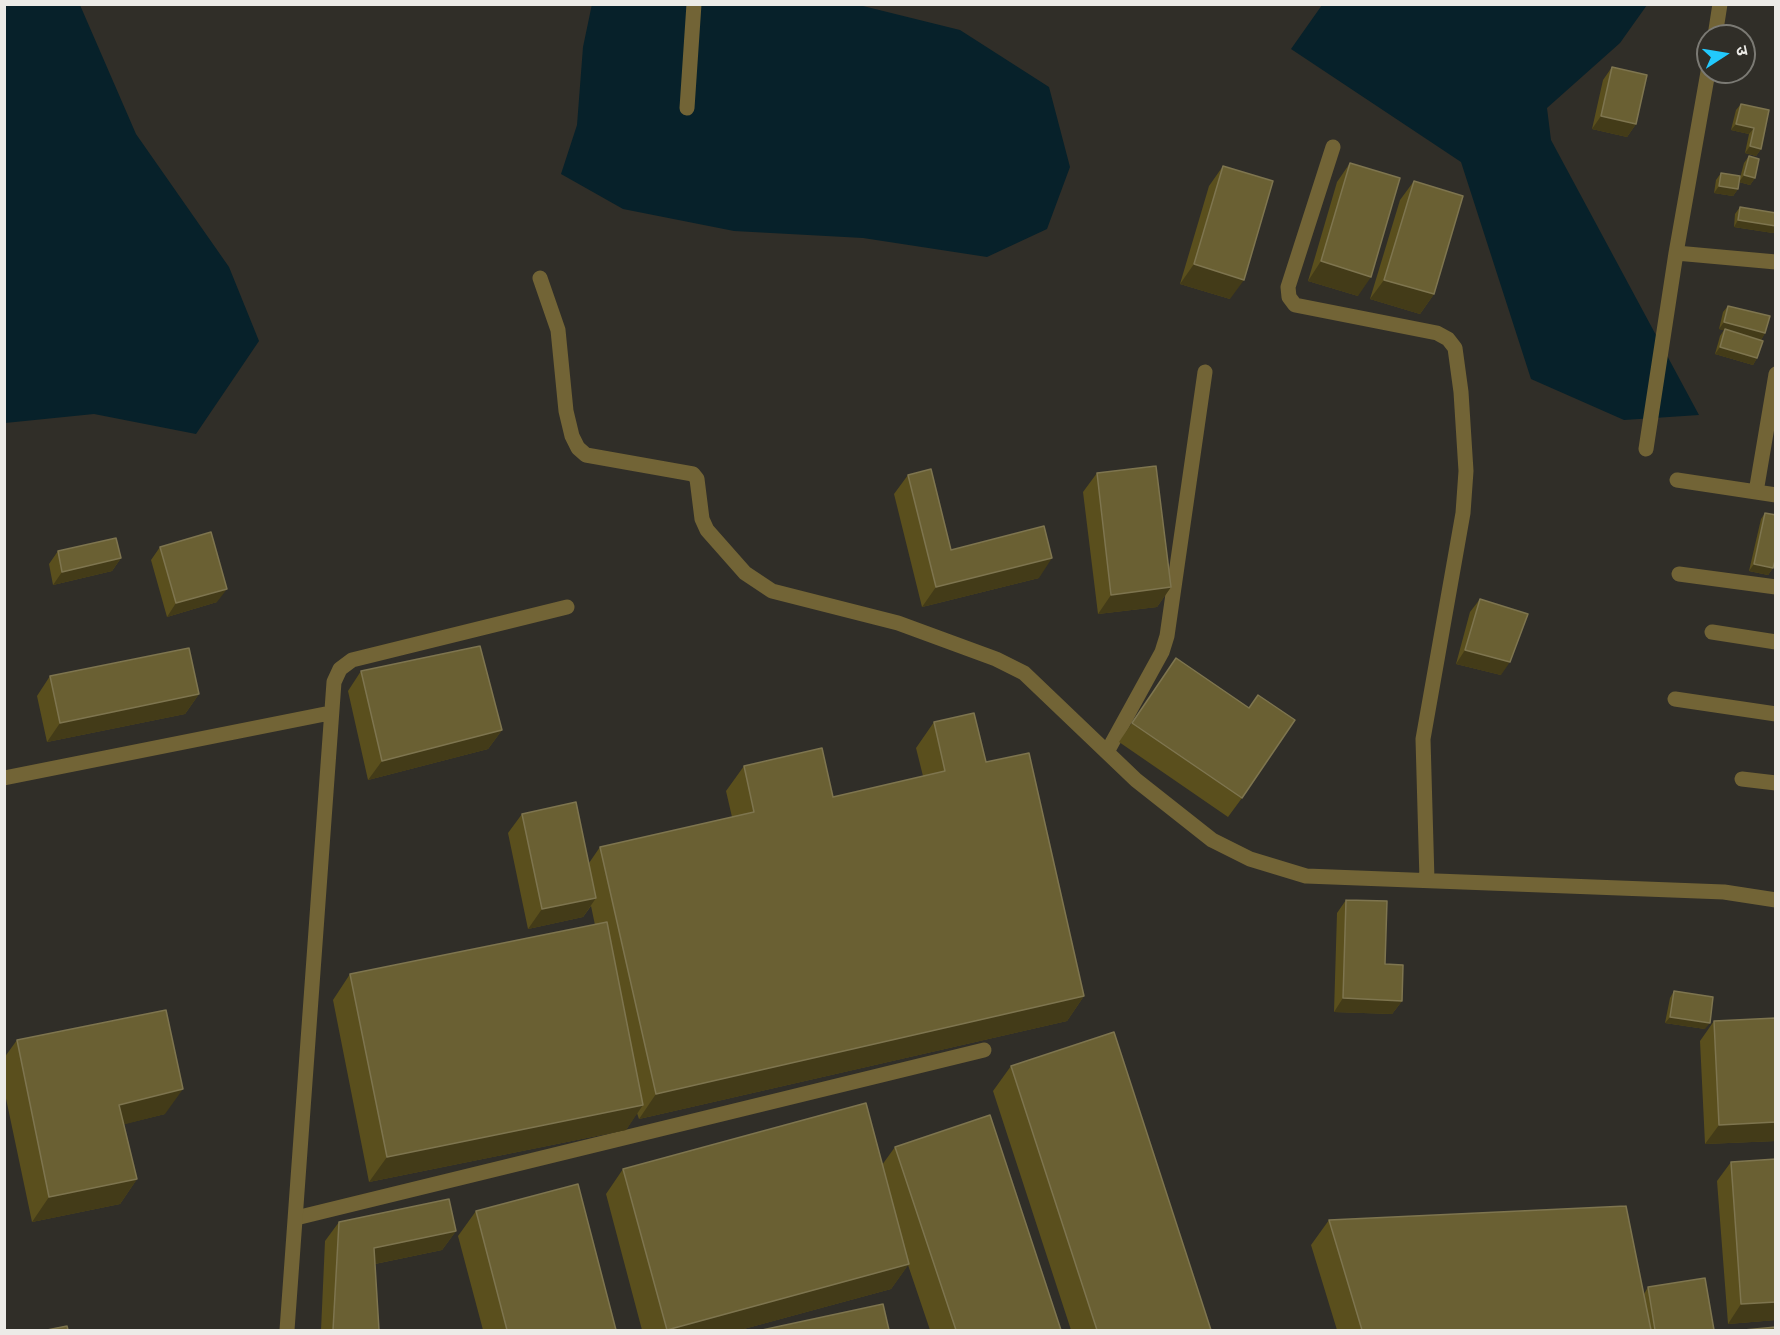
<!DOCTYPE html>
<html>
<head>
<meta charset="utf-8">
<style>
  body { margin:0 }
  #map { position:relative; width:1780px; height:1335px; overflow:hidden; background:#302e28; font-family:"Varela Round","Noto Sans Devanagari",sans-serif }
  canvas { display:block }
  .frame { position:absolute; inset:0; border:6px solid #ecebe7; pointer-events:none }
  .north { position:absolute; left:1696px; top:24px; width:60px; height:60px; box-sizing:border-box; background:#302e28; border:2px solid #7b7a74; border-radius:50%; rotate:78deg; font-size:16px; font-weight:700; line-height:24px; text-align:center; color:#ecebe7 }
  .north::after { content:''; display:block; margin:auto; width:21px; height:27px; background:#22c9fd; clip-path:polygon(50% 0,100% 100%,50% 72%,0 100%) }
</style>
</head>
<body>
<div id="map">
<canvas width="1780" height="1335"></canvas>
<div class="frame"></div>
<div class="north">उ</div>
</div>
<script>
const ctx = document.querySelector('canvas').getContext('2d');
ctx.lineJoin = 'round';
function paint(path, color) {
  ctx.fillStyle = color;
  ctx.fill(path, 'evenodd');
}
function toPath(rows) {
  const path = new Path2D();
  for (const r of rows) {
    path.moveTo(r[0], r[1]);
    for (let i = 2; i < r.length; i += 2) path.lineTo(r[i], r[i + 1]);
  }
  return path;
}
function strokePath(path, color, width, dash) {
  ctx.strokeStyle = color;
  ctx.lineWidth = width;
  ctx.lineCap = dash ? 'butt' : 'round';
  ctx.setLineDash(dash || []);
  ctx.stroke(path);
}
paint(toPath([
  [5,4,80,5,136,134,229,267,259,341,196,434,94,414,5,423],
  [592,4,859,5,960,30,1049,87,1070,167,1047,229,987,257,863,238,734,231,623,209,561,174,577,125,583,47],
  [1322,5,1647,5,1620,43,1547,108,1551,140,1699,415,1624,420,1531,379,1461,162,1291,49]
]), '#07212a');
strokePath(toPath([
  [296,1218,984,1050]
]), '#726436', 15);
strokePath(toPath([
  [1715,36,1720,4],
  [687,108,694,4],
  [1333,147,1288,287,1289,297,1295,305,1437,333,1448,339,1455,348,1461,392,1466,471,1463,513,1423,739,1427,880],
  [1676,253,1776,262],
  [540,278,558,330,566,411,572,436,578,448,586,455,693,474,697,479,702,519,707,530,745,573,772,591,898,623,996,659,1024,673,1136,780,1212,840,1250,859,1306,876,1724,892,1776,900],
  [1646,449,1676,253,1708,72],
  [1677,480,1776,495],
  [1756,492,1776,374],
  [1679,574,1776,587],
  [1712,632,1776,642],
  [1675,699,1776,714],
  [1107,752,1162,652,1167,636,1205,372],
  [4,778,330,713],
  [1742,779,1776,783],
  [287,1330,334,682,340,669,352,660,567,607]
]), '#726436', 15);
paint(toPath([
  [1612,67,1636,124,1627,137,1592,129,1603,80],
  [1741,104,1769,110,1761,149,1756,156,1745,153,1749,134,1731,130,1736,110],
  [1749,156,1755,178,1750,185,1739,182,1744,163],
  [1350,163,1358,296,1308,281,1337,182],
  [1223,166,1230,299,1180,284,1209,186],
  [1721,173,1738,189,1733,196,1714,193,1716,180],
  [1414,181,1434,294,1420,314,1370,299,1400,200],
  [1740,207,1776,213,1776,230,1773,233,1734,227,1735,214],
  [1728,306,1765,333,1761,340,1757,358,1753,365,1715,354,1720,336,1724,330,1719,329,1723,312],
  [1097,473,1171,587,1157,607,1098,614,1083,492],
  [908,475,951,550,1039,578,922,607,894,494],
  [1765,513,1773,568,1768,575,1749,571,1761,519],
  [160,547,217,602,167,617,151,560],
  [58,551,121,558,112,571,53,585,49,564],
  [1480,599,1501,675,1456,664,1470,612],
  [1176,658,1242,798,1228,817,1119,742],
  [361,671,502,730,488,749,368,780,348,691],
  [50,676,199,694,185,714,47,742,37,696],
  [934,722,986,762,1084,996,1067,1021,639,1119,637,1113,626,1130,369,1182,333,1000,350,974,595,925,591,906,583,917,528,929,508,833,522,814,589,863,600,847,732,817,726,791,744,766,833,797,923,776,916,748],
  [1346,900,1385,964,1402,1001,1392,1014,1334,1012,1337,913],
  [1674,991,1705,1029,1665,1023,1670,998],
  [1776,1018,1776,1141,1705,1144,1700,1041,1714,1021],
  [17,1040,165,1114,124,1124,137,1179,120,1204,32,1222,4,1089,4,1058],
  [1011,1066,1211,1330,1071,1330,993,1091],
  [895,1147,1061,1330,930,1330,908,1265,891,1289,740,1330,642,1330,606,1194,623,1169,882,1165],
  [1731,1162,1776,1320,1728,1324,1717,1181],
  [476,1211,616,1330,483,1330,458,1236],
  [1329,1220,1644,1294,1648,1287,1714,1330,1337,1330,1311,1245],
  [339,1222,456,1231,442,1250,375,1264,379,1330,321,1330,325,1241]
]), '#5a4f1d');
paint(toPath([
  [1601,116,1636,124,1627,137,1592,129],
  [1736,124,1754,128,1749,134,1731,130],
  [1750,146,1761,149,1756,156,1745,153],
  [1744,175,1755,178,1750,185,1739,182],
  [1719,186,1738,189,1733,196,1714,193],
  [1738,220,1776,226,1776,230,1773,233,1734,227],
  [1321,261,1371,277,1358,296,1308,281],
  [1194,264,1244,280,1230,299,1180,284],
  [1384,280,1434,294,1420,314,1370,299],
  [1724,322,1765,333,1761,340,1719,329],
  [1720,347,1757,358,1753,365,1715,354],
  [121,558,112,571,53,585,62,572],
  [1052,558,1039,578,922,607,936,587],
  [1754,564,1773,568,1768,575,1749,571],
  [1171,587,1157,607,1098,614,1111,595],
  [227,589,217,602,167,617,176,603],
  [1465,650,1510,662,1501,675,1456,664],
  [199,694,185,714,47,742,60,723],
  [502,730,488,749,368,780,382,761],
  [596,898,583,917,528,929,542,909],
  [1084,996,1067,1021,639,1119,656,1094],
  [1343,998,1402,1001,1392,1014,1334,1012],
  [1670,1017,1710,1023,1705,1029,1665,1023],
  [183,1089,165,1114,102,1130,119,1105],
  [643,1105,626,1130,369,1182,387,1157],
  [1776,1122,1776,1141,1705,1144,1719,1125],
  [137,1179,120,1204,32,1222,49,1197],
  [456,1231,442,1250,360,1267,374,1248],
  [909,1264,891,1289,740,1330,666,1330],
  [1776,1302,1776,1320,1728,1324,1741,1304]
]), '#433b18');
const building = toPath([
  [1612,67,1647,75,1636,124,1601,116,1612,67],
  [1741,104,1769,110,1761,149,1750,146,1754,128,1736,124,1741,104],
  [1749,156,1759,159,1755,178,1744,175,1749,156],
  [1350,163,1400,178,1371,277,1321,261,1350,163],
  [1223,166,1273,181,1244,280,1194,264,1223,166],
  [1721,173,1740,176,1738,189,1719,186,1721,173],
  [1414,181,1463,196,1434,294,1384,280,1414,181],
  [1740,207,1776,213,1776,226,1738,220,1740,207],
  [1728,306,1770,316,1765,333,1724,322,1728,306],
  [1725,329,1763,341,1757,358,1720,347,1725,329],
  [1156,466,1171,587,1111,595,1097,473,1156,466],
  [931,469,951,550,1044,526,1052,558,936,587,908,475,931,469],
  [1765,513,1776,515,1776,557,1773,568,1754,564,1765,513],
  [211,532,227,589,176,603,160,547,211,532],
  [116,538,121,558,62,572,58,551,116,538],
  [1480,599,1528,614,1510,662,1465,650,1480,599],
  [480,646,502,730,382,761,361,671,480,646],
  [189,648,199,694,60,723,50,676,189,648],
  [1176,658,1249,708,1258,695,1295,720,1242,798,1132,723,1176,658],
  [974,713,986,762,1029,753,1084,996,656,1094,600,847,754,812,744,766,822,748,833,797,945,771,934,722,974,713],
  [576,802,596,898,542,909,522,814,576,802],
  [1346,900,1387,901,1385,964,1403,965,1402,1001,1343,998,1346,900],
  [607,922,643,1105,387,1157,350,974,607,922],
  [1674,991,1713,997,1710,1023,1670,1017,1674,991],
  [166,1010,183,1089,119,1105,137,1179,49,1197,17,1040,166,1010],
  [1776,1018,1776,1122,1719,1125,1714,1021,1776,1018],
  [1114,1032,1211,1330,1097,1330,1011,1066,1114,1032],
  [866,1103,909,1264,667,1330,623,1169,866,1103],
  [990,1115,1061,1330,956,1330,895,1147,990,1115],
  [1776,1159,1776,1302,1741,1304,1731,1162,1776,1159],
  [578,1184,616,1330,507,1330,476,1211,578,1184],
  [449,1199,456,1231,374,1248,379,1330,333,1330,339,1222,449,1199],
  [1626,1206,1651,1330,1362,1330,1329,1220,1626,1206],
  [1705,1278,1714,1330,1655,1330,1648,1287,1705,1278],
  [883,1304,889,1330,762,1330,883,1304],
  [67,1326,68,1330,47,1330,67,1326],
  [1776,1327,1776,1330,1744,1330,1776,1327]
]);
paint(building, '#6a6033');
strokePath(building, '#7e754f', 1.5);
</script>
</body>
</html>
